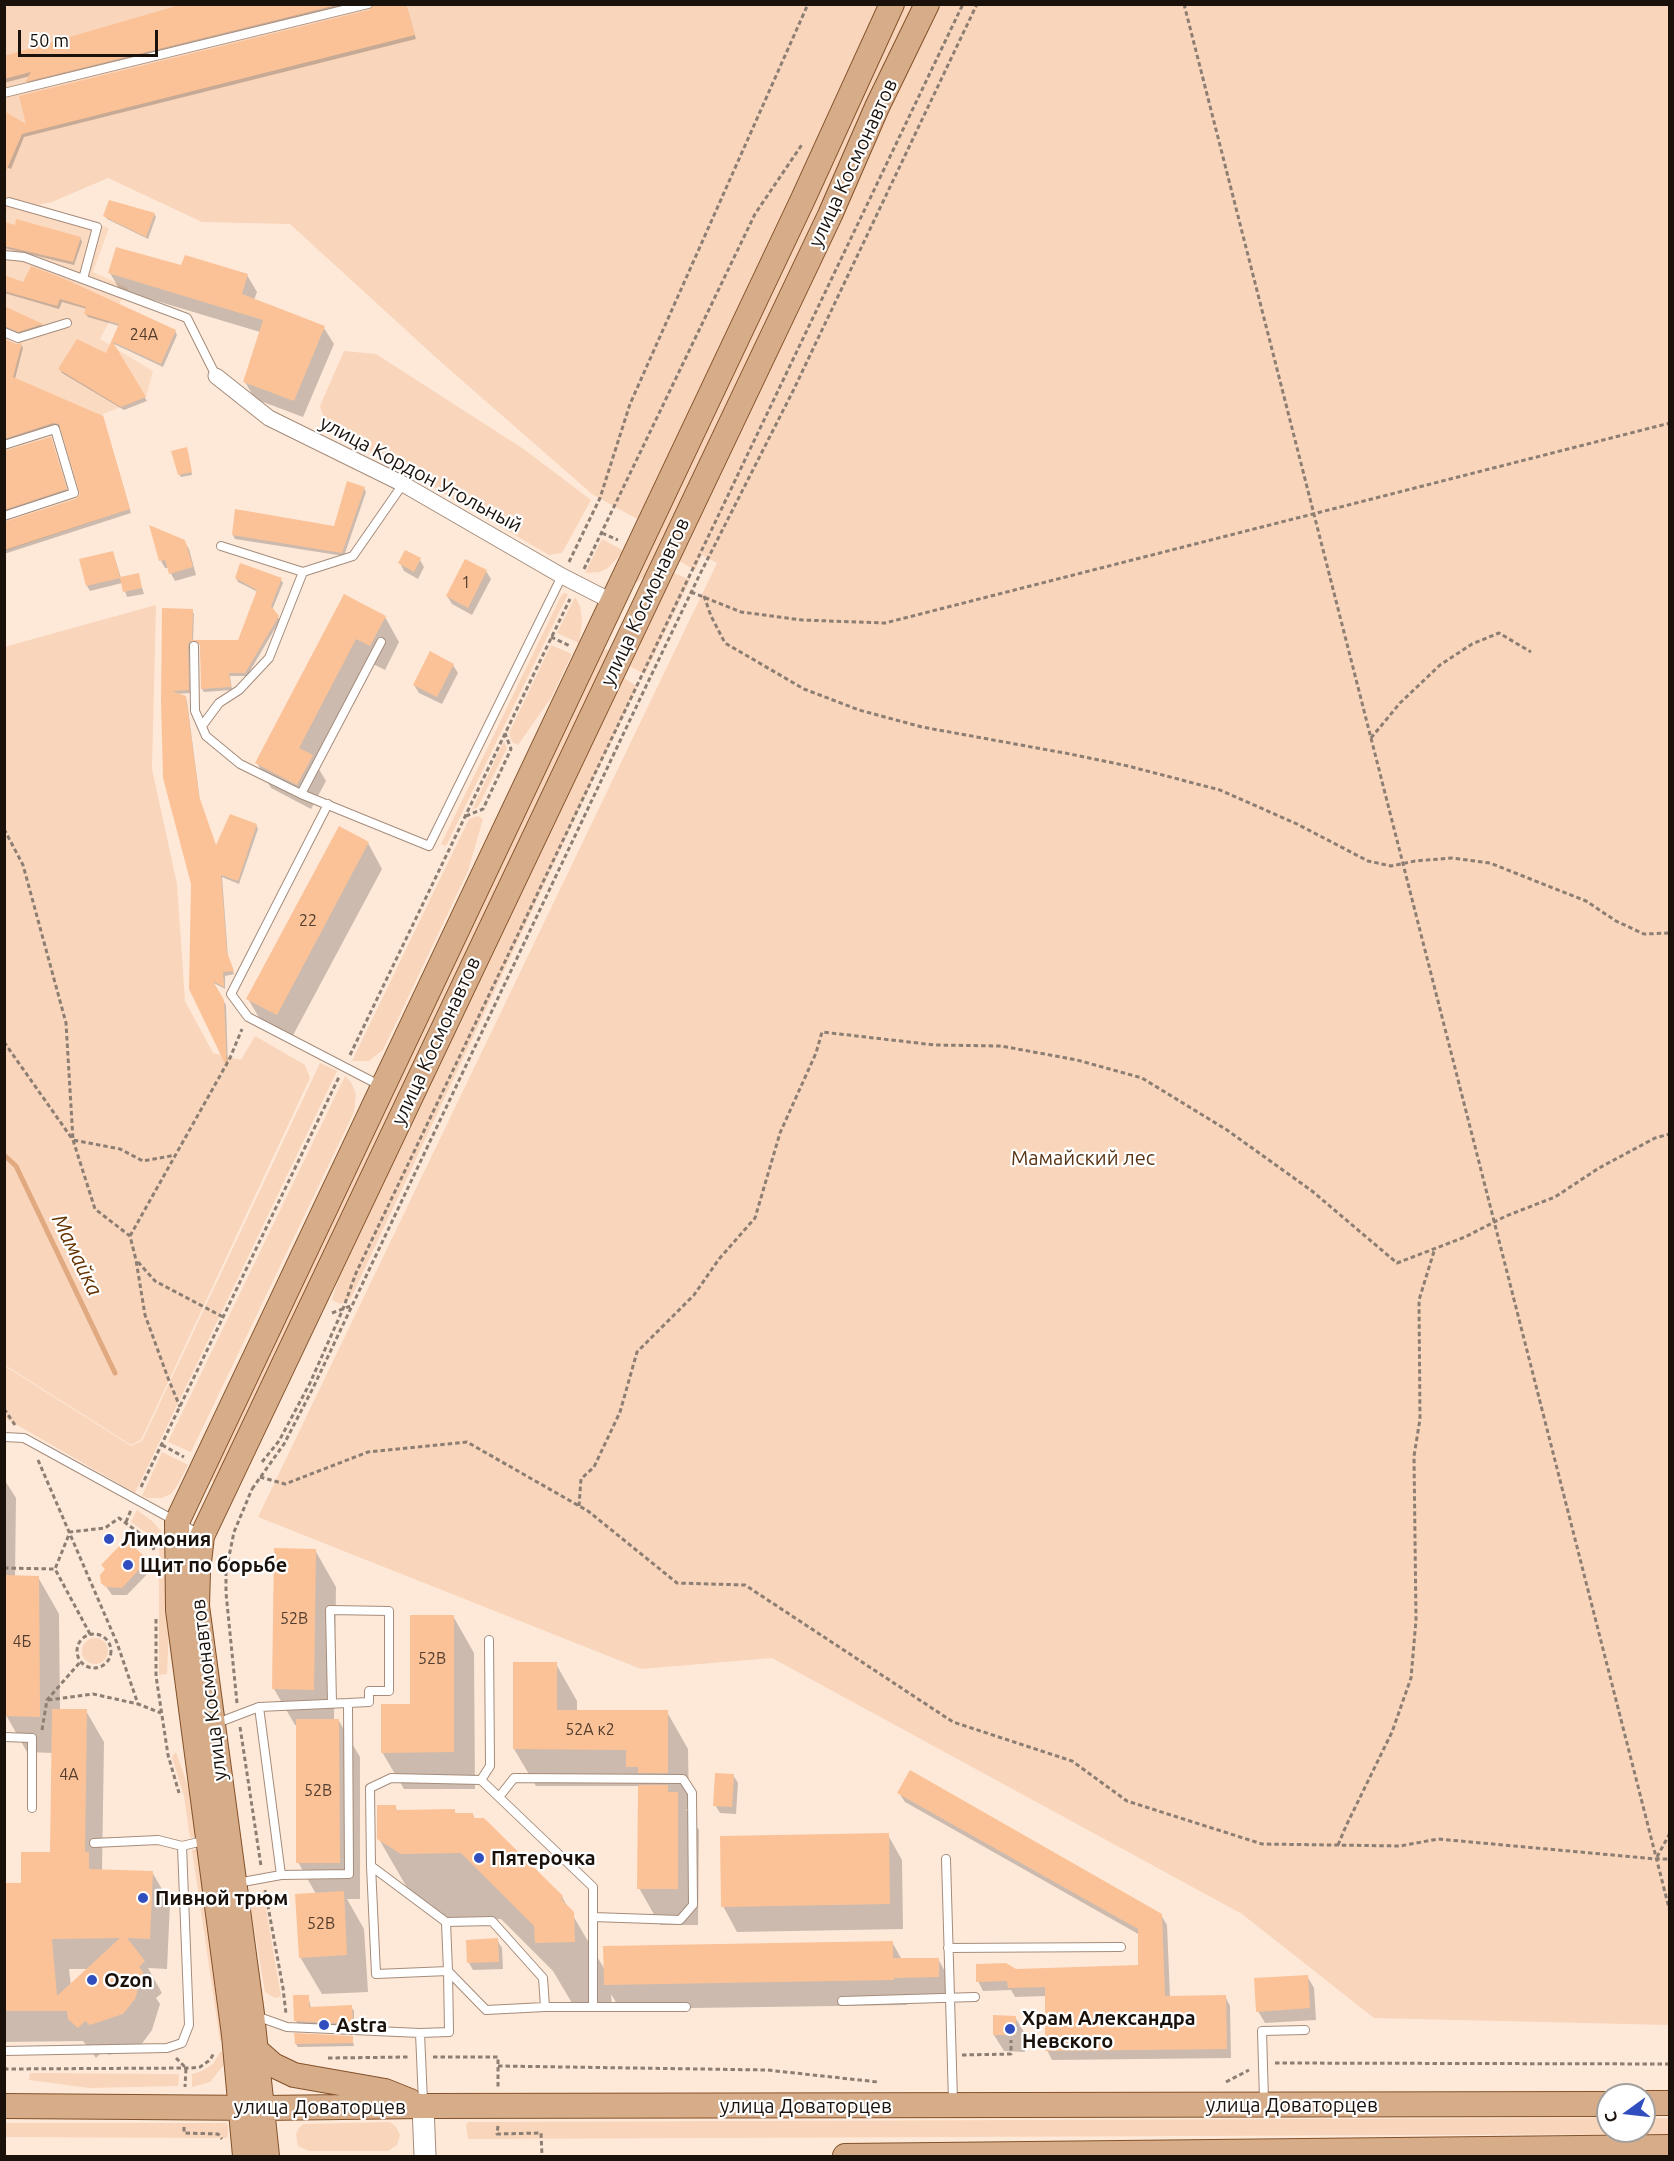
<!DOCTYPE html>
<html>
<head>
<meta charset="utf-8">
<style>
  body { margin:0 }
  #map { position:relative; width:1674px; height:2161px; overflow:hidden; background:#fee9d9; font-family:Ubuntu,sans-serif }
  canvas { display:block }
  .frame { position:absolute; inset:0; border:6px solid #1a110b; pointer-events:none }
  .north { position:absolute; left:1596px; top:2083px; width:60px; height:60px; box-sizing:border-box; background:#fff; border:2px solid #a3a09d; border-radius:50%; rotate:255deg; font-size:16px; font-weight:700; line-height:24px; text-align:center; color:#1a110b }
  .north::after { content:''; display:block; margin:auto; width:21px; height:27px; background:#314ebf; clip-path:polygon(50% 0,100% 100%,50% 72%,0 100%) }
  .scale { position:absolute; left:18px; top:30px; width:140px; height:27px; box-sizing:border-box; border:3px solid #1a110b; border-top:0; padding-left:8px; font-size:18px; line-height:21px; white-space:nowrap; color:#1a110b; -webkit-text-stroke:4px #fff; paint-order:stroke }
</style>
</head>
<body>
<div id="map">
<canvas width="1674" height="2161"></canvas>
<div class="frame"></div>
<div class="north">С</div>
<div class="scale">50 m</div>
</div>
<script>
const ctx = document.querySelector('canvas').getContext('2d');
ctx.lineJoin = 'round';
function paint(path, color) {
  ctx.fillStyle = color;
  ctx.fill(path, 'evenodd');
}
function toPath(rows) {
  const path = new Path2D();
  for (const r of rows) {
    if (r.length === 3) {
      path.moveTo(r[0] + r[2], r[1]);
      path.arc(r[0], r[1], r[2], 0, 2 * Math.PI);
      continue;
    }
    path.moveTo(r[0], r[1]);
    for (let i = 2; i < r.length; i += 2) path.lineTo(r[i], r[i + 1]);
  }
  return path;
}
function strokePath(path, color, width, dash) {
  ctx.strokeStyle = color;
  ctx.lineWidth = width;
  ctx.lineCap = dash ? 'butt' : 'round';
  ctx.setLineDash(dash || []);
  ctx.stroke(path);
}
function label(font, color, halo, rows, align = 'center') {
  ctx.font = font + ' Ubuntu,sans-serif';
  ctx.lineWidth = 4.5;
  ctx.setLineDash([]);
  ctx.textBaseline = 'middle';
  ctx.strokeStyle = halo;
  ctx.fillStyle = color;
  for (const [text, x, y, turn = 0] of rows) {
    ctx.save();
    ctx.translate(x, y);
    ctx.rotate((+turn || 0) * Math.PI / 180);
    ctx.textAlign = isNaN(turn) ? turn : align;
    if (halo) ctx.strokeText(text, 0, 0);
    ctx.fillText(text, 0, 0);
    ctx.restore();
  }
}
paint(toPath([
  [5,193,109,228,93,272,128,288,100,339,153,371,146,397,103,414,130,509,5,551]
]), '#fbdac2');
paint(toPath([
  [5,5,1669,5,1669,2025,1374,2018,1242,1914,772,1658,641,1669,258,1517,717,563,702,555,695,570,677,560,650,572,637,582,633,581,657,530,592,494,442,363,290,224,202,222,108,178,52,202,5,211],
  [344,351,376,354,525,450,591,500,562,553,549,555,326,425,320,406],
  [602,539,624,551,608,568,600,572,585,573],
  [672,572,690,580,645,674,627,665],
  [564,593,568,594,446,846,441,844,561,596],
  [575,597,580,606,582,620,579,643,557,633],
  [156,605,152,769,177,884,185,1001,213,1053,241,1060,255,1036,305,1065,310,1078,141,1440,131,1445,5,1365,4,647],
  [551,645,572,654,551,698,518,745,512,742,509,733],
  [599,649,608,650,610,654,214,1482,203,1477],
  [622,677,637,686,351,1298,341,1304,332,1300,346,1253],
  [504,741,507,748,478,807,472,810],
  [478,816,483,819,468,871,383,1050,369,1061,352,1061,469,819],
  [320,1063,337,1071,135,1493,5,1418,5,1366,131,1446,142,1441],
  [345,1076,351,1082,356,1094,354,1112,191,1452,168,1442],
  [162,1452,188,1465,177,1486,171,1494,162,1498,147,1498,142,1496],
  [137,1510,152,1521,161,1531,166,1540,168,1565,160,1565,159,1548,154,1538,131,1522],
  [159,1575,168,1576,169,1629,167,1674,159,1675],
  [95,1651,13],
  [176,1752,191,1795,198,1836,190,1838,184,1796,172,1757],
  [200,1849,228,2039,220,2041,192,1850],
  [263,1891,281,1996,275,1998,265,1992,250,1905,253,1897,259,1892],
  [228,2051,226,2062,210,2082,192,2087,192,2074,202,2071,213,2064,220,2052],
  [30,2073,179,2074,178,2086,89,2088,29,2080],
  [1608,2118,1608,2131,1644,2131,1644,2118,1669,2118,1669,2134,468,2139,466,2125,468,2122],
  [390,2122,396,2127,400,2135,397,2145,388,2151,309,2151,298,2146,296,2135,298,2129,303,2124],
  [5,2123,226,2123,228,2125,228,2136,226,2138,5,2137]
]), '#f9d5bb');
paint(toPath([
  [189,4,356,4,29,84,27,82,30,76,4,83,4,57],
  [406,4,416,39,24,137,11,169,4,166,4,118,29,127],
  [154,214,156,217,148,239,107,219,105,216],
  [4,223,80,238,82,242,74,265,4,248],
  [110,273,247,275,257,292,254,300,324,328,334,344,303,417,255,399,245,382,260,332,120,290],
  [4,276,175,331,177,335,163,367,112,343,147,401,124,410,62,373,60,369,107,355,119,326,88,317,85,313,87,309,62,302,59,309,4,293],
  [4,308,42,325,44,328,21,335,7,329,4,331],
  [4,340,15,345,21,345,23,348,15,379,104,421,131,513,4,554,4,523,80,498,81,491,61,428,56,427,4,444],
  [52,442,68,493,4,514,4,452],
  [188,452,192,475,181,477,179,474],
  [364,488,366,492,344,556,235,539,233,535,335,527],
  [184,541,189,549,196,575,175,581,168,568,165,568,161,561],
  [113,552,121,578,138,575,144,594,127,597,122,583,90,591,87,586],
  [420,560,424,567,418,579,404,571,400,563],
  [466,561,486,571,491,579,472,615,452,604,447,596],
  [236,578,281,580,283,583,272,610,280,620,247,676,230,676,232,690,204,692,202,689,200,643,192,644,189,650,190,693,176,694,185,697,187,701,200,801,216,848,256,825,258,829,239,884,222,877,228,957,234,974,225,976,225,989,212,982,226,1005,228,1067,191,989,193,884,162,702,192,611,194,614,193,641,239,641,258,592,238,582],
  [344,596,385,617,399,642,385,670,371,663,317,766,326,781,311,809,271,788,257,763],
  [453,665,458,673,442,704,419,693,414,685],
  [368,843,382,869,291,1039,263,1024,248,999],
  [4,1479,16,1498,15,1577,38,1577,59,1614,60,1710,86,1711,104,1742,102,1871,152,1872,170,1903,167,1969,148,1968,162,1993,156,1998,160,2004,152,2030,141,2045,109,2055,104,2050,96,2058,83,2041,4,2042,4,1885,22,1885,52,1854,53,1753,27,1752,6,1715],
  [69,1969,89,1969,71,1986],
  [126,1541,147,1561,152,1569,127,1595,112,1595,103,1582],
  [315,1550,336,1587,334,1721,339,1721,360,1757,360,1899,347,1899,364,1929,368,1992,322,1994,300,1957,316,1894,298,1862,297,1726,295,1725,274,1689],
  [453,1616,474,1653,475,1789,404,1789,382,1752,412,1705],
  [556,1664,577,1701,577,1712,667,1712,688,1749,689,1809,686,1809,699,1830,698,1925,660,1925,639,1888,639,1786,536,1786,514,1749],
  [733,1775,738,1783,736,1814,720,1813,715,1805],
  [899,1793,1161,1915,1167,1925,1170,1997,1225,1996,1230,2006,1231,2058,1052,2060,1047,2050,1046,1996,1015,1997,1011,1990,983,1991,978,1981,1016,1971,1140,1967,1140,1935,905,1802],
  [395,1807,398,1811,454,1811,456,1814,472,1814,476,1820,562,1897,605,1970,892,1942,902,1960,938,1959,952,1984,952,2002,907,2002,907,2005,620,2009,611,1994,612,2008,575,2008,553,1971,501,1919,440,1920,417,1905,379,1839],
  [888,1835,902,1860,903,1929,737,1932,723,1906],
  [497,1940,502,1948,503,1969,473,1970,469,1963],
  [1307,1976,1314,1988,1316,2020,1265,2023,1258,2011],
  [308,1996,311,2008,351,2007,354,2011,354,2028,298,2025,296,2021],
  [1015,2017,1025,2034,1025,2052,1004,2051,994,2035],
  [352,2037,354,2046,298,2047,296,2044]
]), '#0003');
strokePath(toPath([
  [4,1155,16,1166,115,1373]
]), '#e1a980', 5);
paint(toPath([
  [183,4,341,4,25,82,31,72,4,79,4,56],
  [374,4,406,4,415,35,22,134,4,176,4,111,26,124,19,96,369,10],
  [109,200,155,213,146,237,103,216],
  [16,219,81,237,73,262,4,246,4,222,15,225],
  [116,247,181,265,185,255,248,274,242,294,325,326,294,401,243,382,263,320,108,273],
  [31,266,65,279,176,330,161,364,113,342,146,397,121,407,58,369,77,339,106,353,119,324,84,314,86,307,60,299,57,306,4,291,4,275,23,282],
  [4,306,43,324,18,332,4,326],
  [4,339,16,344,22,343,13,377,103,416,130,509,4,550,4,522,76,499,80,494,59,424,53,423,4,439],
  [51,437,67,489,4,510,4,451],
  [187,447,192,472,178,475,171,451],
  [347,481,365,487,342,553,232,535,235,509,334,526],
  [149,525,185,540,193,567,169,574,165,560,159,561],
  [405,550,421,558,414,572,398,563],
  [113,551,120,577,139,573,142,588,123,592,120,578,86,586,79,559],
  [465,559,487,570,468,608,446,596],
  [240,563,282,578,271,606,279,616,245,673,229,673,231,687,201,689,200,645,196,641,190,641,188,646,189,690,172,691,186,696,199,796,216,845,230,814,257,824,238,881,221,875,227,952,234,971,223,972,224,987,213,981,224,1000,227,1068,189,989,191,884,163,778,161,702,162,608,193,609,192,640,238,640,257,590,235,578],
  [344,594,386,616,370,646,356,639,299,748,313,755,297,785,255,763],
  [430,651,454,664,437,697,413,685],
  [339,826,369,842,277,1015,246,999],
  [126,1539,148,1560,122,1588,106,1587,101,1583,100,1575,105,1569,101,1565],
  [274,1548,316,1549,314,1690,272,1689],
  [4,1575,39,1576,40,1717,4,1716],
  [410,1615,454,1615,454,1752,381,1753,381,1704,410,1704],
  [513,1662,557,1662,557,1710,668,1710,668,1773,638,1773,638,1767,626,1767,626,1750,513,1749],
  [52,1709,87,1709,85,1852,89,1852,89,1869,153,1871,150,1939,127,1938,145,1961,139,1967,143,1972,135,1999,123,2014,90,2025,85,2021,78,2028,68,2019,67,2011,4,2011,4,1883,21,1883,21,1852,50,1852],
  [120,1938,57,1996,52,1939],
  [296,1719,339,1719,340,1863,296,1863],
  [910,1770,1162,1914,1165,1996,1226,1995,1227,2049,1045,2051,1045,1987,1008,1988,1007,1981,976,1982,976,1964,1006,1963,1016,1969,1138,1965,1138,1929,897,1793],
  [715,1773,734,1774,732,1807,713,1806],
  [638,1785,668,1785,668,1792,678,1792,678,1889,637,1889],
  [377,1805,396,1805,396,1810,455,1809,455,1813,473,1813,474,1818,484,1818,563,1896,561,1899,574,1912,575,1942,535,1943,534,1926,461,1853,401,1854,377,1839],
  [889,1833,890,1904,721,1907,720,1836],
  [344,1891,347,1955,299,1958,295,1894],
  [498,1938,499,1962,467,1963,466,1940],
  [893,1941,893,1958,939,1958,939,1977,894,1978,894,1980,604,1985,603,1946],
  [1308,1975,1310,2008,1256,2012,1254,1978],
  [293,1995,309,1995,309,2007,352,2005,353,2024,294,2021],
  [993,2015,1016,2016,1016,2035,993,2035],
  [294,2033,353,2036,353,2043,295,2044]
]), '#fbc297');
const lane = toPath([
  [4,93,368,4],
  [9,202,97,227,83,279],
  [4,255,24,257,187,318,216,376],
  [4,332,18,338,67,323],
  [4,445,55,429,74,493,4,516],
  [221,546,303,572,353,556,403,484],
  [381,642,301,794,429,846,562,576],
  [194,646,195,711,206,736,240,764,301,794],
  [202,726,219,703,239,690,269,658,303,572],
  [328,804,231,994,248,1017,381,1086],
  [4,1437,24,1438,201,1535],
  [217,1723,259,1707,348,1703],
  [4,1737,32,1738,32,1808],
  [481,1780,593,1887,593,2007],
  [499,1797,514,1778,683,1779,692,1793,693,1905,680,1920,593,1917],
  [94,1843,158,1840,182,1846,207,1840],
  [946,1859,953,2101],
  [371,1866,376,1974,448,1971,449,2032,420,2033],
  [281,1875,349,1874,348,1703,369,1702,369,1691,389,1691,389,1611,330,1610,332,1703],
  [237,1883,281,1875,259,1707],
  [446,1922,371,1866,370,1788,391,1778,481,1780,490,1766,489,1640],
  [948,1948,1121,1947],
  [842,2001,975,1997],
  [545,2007,486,2010,448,1971,446,1922,492,1921,543,1978,545,2007,686,2007],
  [256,2016,287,2027,420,2033,423,2102],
  [4,2051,167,2048,182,2043,189,2025,182,1846],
  [1264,2100,1262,2031,1305,2030]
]);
const street = toPath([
  [216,376,269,418,403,484,562,576,611,601]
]);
const secondary = toPath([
  [423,2106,425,2156]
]);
const primary = toPath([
  [256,2050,273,2065,294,2075,385,2091,410,2101],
  [1644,2103,1670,2103],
  [4,2106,263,2108,423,2106,1608,2104],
  [245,2156,234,2035,178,1610,177,1522,803,199,892,4],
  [267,2156,252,2014,197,1606,198,1571,202,1536,830,215,877,107,927,4],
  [845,2156,1670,2147]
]);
strokePath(lane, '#a58c7b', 10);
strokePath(street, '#a58c7b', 17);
strokePath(secondary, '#a58c7b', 23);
strokePath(primary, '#83522a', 26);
strokePath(toPath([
  [1184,4,1670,1912],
  [602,533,618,540],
  [569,562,600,498,630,404,808,4],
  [584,569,755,214,803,143],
  [691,592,741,612,802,620,885,623,1670,423],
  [704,596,711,616,725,643,804,689,859,710,922,727,1070,754,1128,766,1220,790,1297,824,1368,861,1391,866,1415,861,1452,858,1490,863,1586,901,1616,921,1644,934,1670,933],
  [551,637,570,646],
  [1371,738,1400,703,1440,665,1472,644,1499,633,1531,652],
  [466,816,483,809,511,749,505,733],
  [4,829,23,865,66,1023,73,1140,120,1149,143,1161,176,1155],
  [4,1042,73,1140,95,1209,130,1236,136,1260,145,1315,168,1378,180,1407],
  [350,1055,570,599],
  [130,1236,230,1058,242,1029],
  [138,1262,155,1281,223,1317],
  [332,1313,353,1305],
  [4,1409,15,1425],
  [162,1445,184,1457],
  [38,1460,117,1643,138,1704,161,1713],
  [262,1462,279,1441,310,1383,343,1309,356,1273,963,4],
  [260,1477,285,1484,368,1452,467,1442,588,1511,677,1583,745,1585,953,1722,1072,1761,1127,1801,1262,1844,1400,1846,1438,1839,1656,1859,1670,1859],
  [141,1487,339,1077],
  [252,1489,284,1444,313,1388,648,682,699,576,793,391,977,4],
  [579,1506,581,1479,594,1467,620,1412,637,1352,694,1295,719,1259,755,1218,780,1133,816,1053,822,1032,935,1045,1001,1046,1077,1060,1142,1078,1227,1130,1312,1191,1397,1263,1465,1237,1506,1216,1555,1197,1599,1168,1655,1138,1670,1134],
  [126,1522,131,1510],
  [4,1568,55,1569],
  [156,1619,156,1676,168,1755,179,1793],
  [90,1634,55,1569,70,1532,105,1528,119,1518,150,1541,155,1552],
  [94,1651,17],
  [48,1700,93,1694,138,1704],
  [237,1703,226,1593,226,1571,234,1532,252,1489],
  [240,1727,261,1866],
  [42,1730,47,1700,81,1661],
  [1338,1845,1346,1826,1392,1732,1411,1678,1416,1620,1414,1456,1420,1419,1419,1300,1435,1248],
  [1657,1857,1670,1833],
  [265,1890,283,1988,286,2014],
  [962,2055,1011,2054,1011,2040],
  [433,2057,498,2057,498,2087],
  [176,2058,186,2068,185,2087],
  [328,2058,408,2057],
  [1275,2063,1670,2064],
  [498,2066,767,2070,878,2082],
  [4,2069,191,2068,200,2067,210,2060,214,2053],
  [1226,2082,1249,2070],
  [498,2126,497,2134,541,2133,542,2156],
  [184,2127,184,2133,218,2134,222,2139]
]), '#8d7e73', 3, [4.5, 3]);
strokePath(lane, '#fff', 8);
strokePath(street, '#fff', 15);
strokePath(secondary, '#fff', 21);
strokePath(primary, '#d6ac89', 24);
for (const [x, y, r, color] of [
  [109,1539,6,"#314ebf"],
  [128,1565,6,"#314ebf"],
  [479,1858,6,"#314ebf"],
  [143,1898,6,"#314ebf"],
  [92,1980,6,"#314ebf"],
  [324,2025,6,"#314ebf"],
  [1010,2029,6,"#314ebf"]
]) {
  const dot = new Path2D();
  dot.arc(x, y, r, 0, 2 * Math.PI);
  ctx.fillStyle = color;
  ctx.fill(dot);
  strokePath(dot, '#fff', 2);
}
label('16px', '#523d2e', null, [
  ["24А",144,335],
  ["1",466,583],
  ["22",308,921],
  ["52В",294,1619],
  ["4Б",22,1642],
  ["52В",432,1659],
  ["52А к2",590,1730],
  ["4А",69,1775],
  ["52В",318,1791],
  ["52В",321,1924]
]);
label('20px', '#1a110b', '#fff', [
  ["улица Космонавтов",853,163,-65],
  ["улица Кордон Угольный",421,474,28],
  ["улица Космонавтов",645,602,-65],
  ["улица Космонавтов",436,1041,-65],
  ["улица Космонавтов",209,1690,-97],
  ["улица Доваторцев",1292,2105],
  ["улица Доваторцев",806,2106],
  ["улица Доваторцев",320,2107]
]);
label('20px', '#593414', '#fff', [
  ["Мамайский лес",1083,1158]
]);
label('bold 20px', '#1a110b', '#fff', [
  ["Лимония",121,1539],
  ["Щит по борьбе",140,1565],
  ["Пятерочка",491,1858],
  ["Пивной трюм",155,1898],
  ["Ozon",104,1980],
  ["Храм Александра",1022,2018],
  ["Невского",1022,2041],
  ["Astra",336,2025]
], 'left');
label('italic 21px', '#653200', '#fff', [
  ["Мамайка",77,1255,64]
]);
</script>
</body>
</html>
